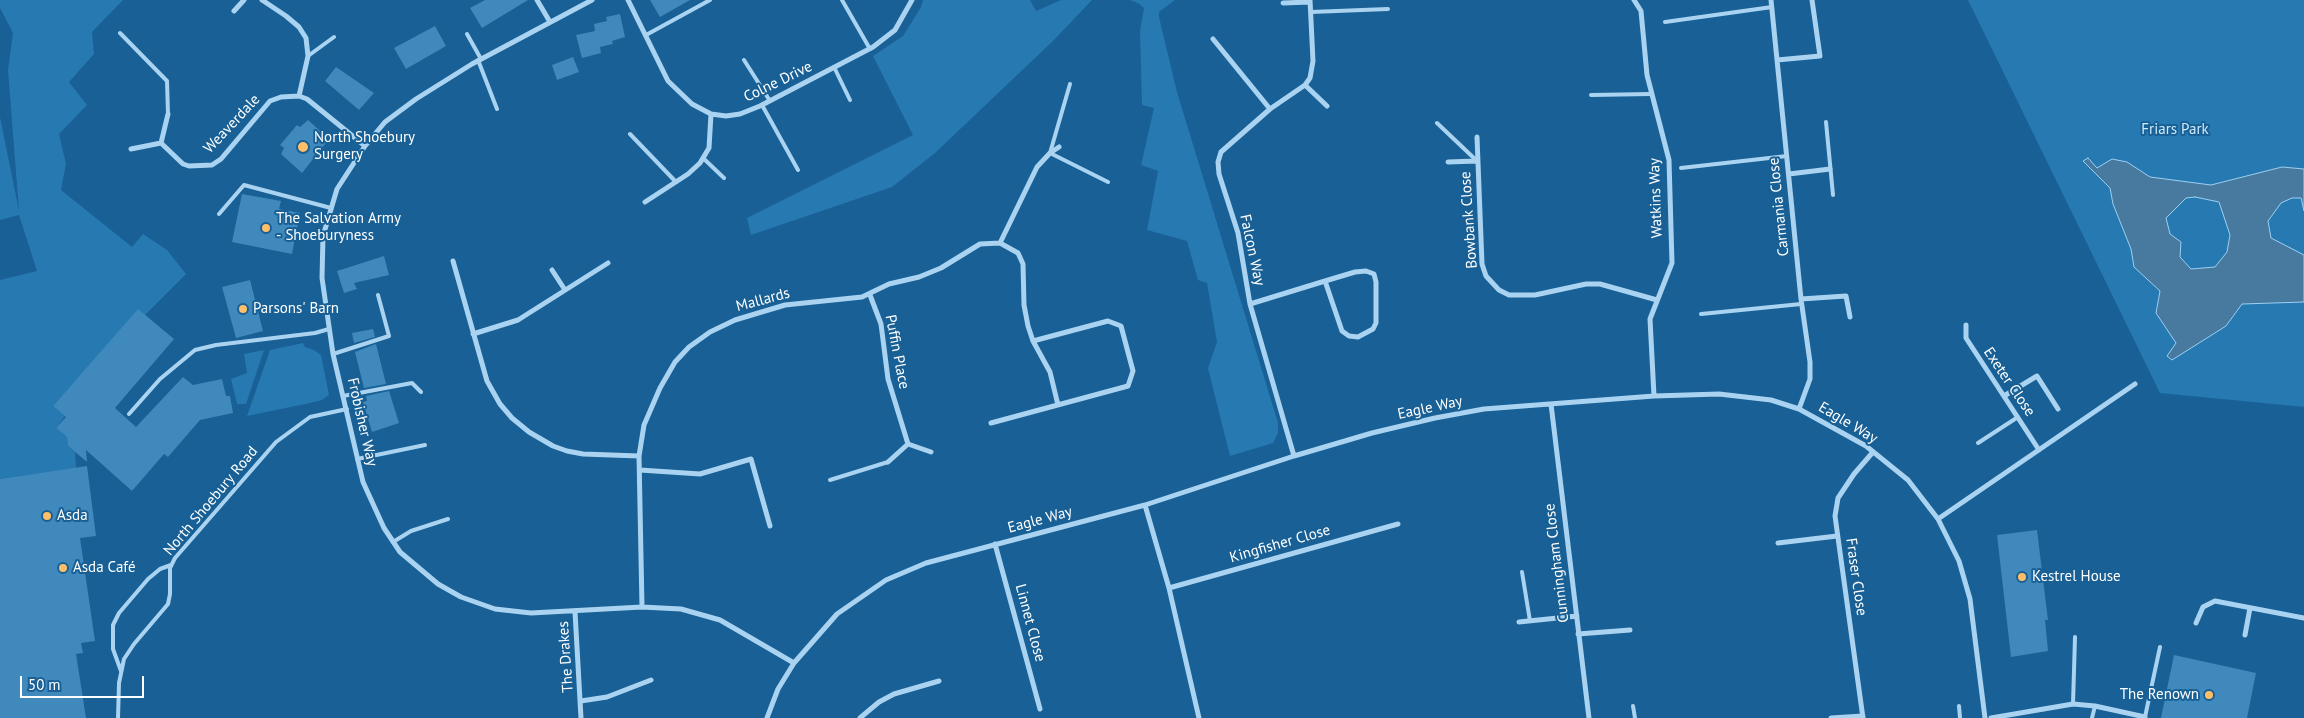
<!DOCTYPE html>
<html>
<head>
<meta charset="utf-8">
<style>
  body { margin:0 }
  #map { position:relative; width:2304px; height:718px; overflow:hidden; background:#186095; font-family:"PT Sans",sans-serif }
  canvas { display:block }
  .scale { position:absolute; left:20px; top:676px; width:124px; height:22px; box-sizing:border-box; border:2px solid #fff; border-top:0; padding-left:6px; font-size:15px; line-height:18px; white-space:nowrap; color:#fff; -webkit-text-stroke:4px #186095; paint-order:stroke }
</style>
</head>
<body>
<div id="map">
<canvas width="2304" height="718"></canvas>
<div class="scale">50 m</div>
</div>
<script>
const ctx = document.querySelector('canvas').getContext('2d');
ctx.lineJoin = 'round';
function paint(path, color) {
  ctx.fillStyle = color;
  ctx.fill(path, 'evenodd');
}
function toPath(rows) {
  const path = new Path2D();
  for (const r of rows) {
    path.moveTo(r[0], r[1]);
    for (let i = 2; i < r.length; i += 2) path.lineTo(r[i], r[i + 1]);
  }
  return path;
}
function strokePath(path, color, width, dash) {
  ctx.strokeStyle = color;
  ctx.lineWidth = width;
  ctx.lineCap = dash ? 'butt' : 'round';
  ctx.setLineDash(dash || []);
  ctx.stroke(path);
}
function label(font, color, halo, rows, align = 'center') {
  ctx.font = font + ' "PT Sans",sans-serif';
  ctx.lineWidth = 4;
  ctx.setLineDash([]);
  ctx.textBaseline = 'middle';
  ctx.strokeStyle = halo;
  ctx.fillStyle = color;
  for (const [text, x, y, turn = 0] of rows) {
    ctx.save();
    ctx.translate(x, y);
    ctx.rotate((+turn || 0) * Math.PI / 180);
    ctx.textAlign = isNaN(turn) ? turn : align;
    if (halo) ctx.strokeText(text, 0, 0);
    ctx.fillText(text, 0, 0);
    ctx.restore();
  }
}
paint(toPath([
  [0,0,123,0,92,32,94,54,69,82,87,105,59,134,66,164,61,190,132,247,143,234,167,250,186,274,145,315,138,310,53,406,65,416,56,428,67,437,68,446,75,452,76,468,0,479,0,280,37,271,19,215,0,220,0,117,19,211,8,70,13,33,0,8],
  [923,0,1030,0,1036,11,1061,0,1092,0,1053,41,935,153,892,187,751,235,747,218,913,135,873,56,903,36,921,7],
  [1130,0,1175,0,1159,12,1159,17,1177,92,1278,423,1278,433,1273,443,1230,456,1208,368,1217,342,1207,283,1198,280,1187,241,1147,230,1158,171,1141,165,1154,108,1142,105,1140,31,1144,8,1138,3],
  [1968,0,2304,0,2304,407,2160,393],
  [303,343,305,347,314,350,321,355,329,395,322,400,310,403,247,416,270,350],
  [264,350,246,404,237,404,231,379,247,373,244,354]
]), '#2779b1');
const water = toPath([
  [2088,158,2097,168,2112,159,2127,162,2150,177,2211,185,2282,167,2304,169,2304,211,2301,198,2292,198,2281,203,2268,221,2271,238,2304,255,2304,302,2242,304,2226,326,2172,360,2167,356,2176,343,2156,313,2160,291,2134,267,2131,249,2113,204,2110,188,2083,161,2088,158],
  [2195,197,2219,202,2230,235,2227,252,2215,267,2191,269,2180,257,2181,242,2170,234,2166,218,2186,198,2195,197]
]);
paint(water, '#487a9f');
strokePath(water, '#9cd0f3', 1);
paint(toPath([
  [485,0,528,0,482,28,470,8],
  [650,0,690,0,660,17],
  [620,14,625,37,612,41,613,44,600,47,601,53,582,58,576,35,595,31,594,24,607,21,606,17],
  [435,26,446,46,406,69,394,48],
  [573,57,579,72,557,80,552,65],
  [336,67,374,93,359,110,325,81],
  [308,120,329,139,302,173,281,154,284,148,280,145,297,125,300,127],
  [242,194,281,201,279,209,300,213,292,254,232,242],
  [384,256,389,275,354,283,357,289,344,293,337,271],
  [250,280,263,331,236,338,222,287],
  [138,309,174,339,115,408,136,427,183,377,193,385,222,379,226,396,230,396,233,413,200,420,168,457,164,454,132,491,86,450,87,462,68,446,67,437,56,428,66,417,53,406],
  [373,329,375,337,354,343,352,333],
  [376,344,386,384,364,388,355,352],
  [389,391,399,423,372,432,363,402,367,401,366,396],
  [87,466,96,536,80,538,95,641,81,643,83,653,76,654,86,718,0,718,0,479],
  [2037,530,2048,620,2045,620,2048,651,2011,657,1997,535],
  [2174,655,2256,673,2247,718,2161,718]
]), '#4089bc');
strokePath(toPath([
  [842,0,870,49],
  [1311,12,1388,9],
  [1665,22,1772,7],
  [120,33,167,81,168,114],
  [467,34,481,59],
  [646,35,710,0],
  [308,56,334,37],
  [478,60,497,109],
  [744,60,770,101],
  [834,67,850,100],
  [1070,84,1050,153,1108,182],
  [1591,95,1651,94],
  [762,105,798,170],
  [1826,122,1833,195],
  [1437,123,1477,161],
  [630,134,676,182],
  [703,158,724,178],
  [1681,168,1787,156],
  [219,214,244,185,331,208],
  [1701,314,1801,304],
  [333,354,389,336,378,295],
  [343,396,412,383,421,392],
  [129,414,160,379,195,350,216,345,315,333,329,329],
  [1978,443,2018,417],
  [357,459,425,445],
  [830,480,888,462],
  [393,542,411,531,448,519],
  [1522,572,1530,621],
  [121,671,113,649,113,625,119,613,148,579,160,569,171,565],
  [2073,704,2075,637],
  [1633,706,1635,718],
  [1959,706,1960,718],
  [2145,717,2160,647],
  [118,718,119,683,124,659,134,644,168,604,170,594,170,568,175,558,276,442,310,417,347,409],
  [2092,718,2095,706]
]), '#a9d3f0', 4);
strokePath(toPath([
  [262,0,286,16,299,27,306,38,308,56,299,96],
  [537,0,550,22],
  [592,0,472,64,416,99,385,122,365,146,337,189,323,236,322,278,333,354,363,482,384,528,400,552,438,584,461,597,495,609,531,613,642,607,681,609,720,620,794,663],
  [628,0,668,81,692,104,711,114,726,116,740,114,760,106,873,47,895,30,912,0],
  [1634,0,1641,11,1647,75,1669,160,1672,263,1650,319,1654,396],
  [1771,0,1801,299,1810,362,1810,379,1799,409],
  [1283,3,1310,2],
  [234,11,244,0],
  [1213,39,1270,109],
  [1777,60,1820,56,1812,0],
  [1305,85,1327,106],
  [1477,137,1482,264,1486,276,1499,290,1509,295,1535,295,1586,284,1600,284,1657,300],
  [161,143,168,114],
  [131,149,161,143,183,164,189,166,212,165,221,159,270,101,281,97,299,96,307,99,365,146],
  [1448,162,1477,161],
  [1789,174,1830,169],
  [645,202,688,174,700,163,709,148,711,114],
  [1000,243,1037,167,1050,153,1059,147],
  [453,261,487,381,500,404,512,418,529,432,553,446,567,451,583,454,639,456],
  [552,270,565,290],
  [870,295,881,324,888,379,908,444,888,462],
  [1801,299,1846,296,1850,317],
  [1250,304,1325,281,1355,272,1366,271,1374,274,1376,282,1376,323,1373,329,1358,337,1349,336,1342,331,1325,281],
  [1966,325,1966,338,2039,450],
  [473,334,518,320,608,263],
  [2004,396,2037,376,2058,409],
  [1551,404,1589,718],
  [991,423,1128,386,1133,371,1121,326,1108,321,1033,341],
  [908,444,931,452],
  [1294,456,1250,304,1238,233,1219,174,1218,162,1221,152,1270,109,1305,85,1310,78,1313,61,1310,0],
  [640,470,700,474,751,459,770,526],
  [1145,505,1169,588,1199,718],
  [1938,519,2135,384],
  [1778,543,1837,536],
  [995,544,1040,709],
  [1169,588,1398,524],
  [642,607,639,456,644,425,660,388,675,362,689,347,710,332,735,320,785,305,862,297,889,284,919,277,941,268,980,244,1000,243,1018,253,1023,264,1024,305,1028,326,1033,341,1050,372,1058,405],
  [575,612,581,718],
  [1519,622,1577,616],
  [2196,623,2203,607,2215,601,2304,618],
  [1578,634,1630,630],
  [2245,635,2250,608],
  [581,701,607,697,651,680],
  [767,718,778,689,794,663,837,614,886,580,926,563,1145,505,1294,456,1372,433,1435,418,1484,409,1654,396,1719,394,1771,400,1799,409,1866,446,1908,480,1938,519,1959,561,1970,599,1985,718],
  [860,718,879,702,894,694,939,681],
  [1831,718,1863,716],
  [1863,718,1835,516,1838,498,1854,474,1873,452],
  [1991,718,2073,704,2095,706,2145,717]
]), '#a9d3f0', 5);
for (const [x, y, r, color] of [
  [303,147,6,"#ffbf68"],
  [266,228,5,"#ffbf68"],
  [243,309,5,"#ffbf68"],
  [47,516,5,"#ffbf68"],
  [63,568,5,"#ffbf68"],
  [2022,577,5,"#ffbf68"],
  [2209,695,5,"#ffbf68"]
]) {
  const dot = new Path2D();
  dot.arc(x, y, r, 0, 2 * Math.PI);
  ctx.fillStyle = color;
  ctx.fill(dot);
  strokePath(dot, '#186095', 2);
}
label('15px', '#fff', '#186095', [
  ["Colne Drive",778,82,-26],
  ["Weaverdale",232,124,-47],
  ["Watkins Way",1656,198,-92],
  ["Carmania Close",1779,207,-96],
  ["Bowbank Close",1469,220,-94],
  ["Falcon Way",1252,250,78],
  ["Mallards",763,300,-15],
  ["Puffin Place",897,352,79],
  ["Exeter Close",2009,382,56],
  ["Eagle Way",1430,408,-12],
  ["Frobisher Way",362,422,77],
  ["Eagle Way",1848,423,31],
  ["North Shoebury Road",211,501,-50],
  ["Eagle Way",1040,520,-15],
  ["Kingfisher Close",1280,544,-16],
  ["Cunningham Close",1557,563,-97],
  ["Fraser Close",1856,577,82],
  ["Linnet Close",1030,623,75],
  ["The Drakes",566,657,-94]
]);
label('15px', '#d0eafb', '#186095', [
  ["Friars Park",2175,130]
]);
label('15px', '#fff', '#186095', [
  ["North Shoebury",314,138],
  ["Surgery",314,155],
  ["The Salvation Army",276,219],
  ["- Shoeburyness",276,236],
  ["Parsons' Barn",253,309],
  ["Asda",57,516],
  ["Asda Café",73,568],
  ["Kestrel House",2032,577],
  ["The Renown",2199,695,"right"]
], 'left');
</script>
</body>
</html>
